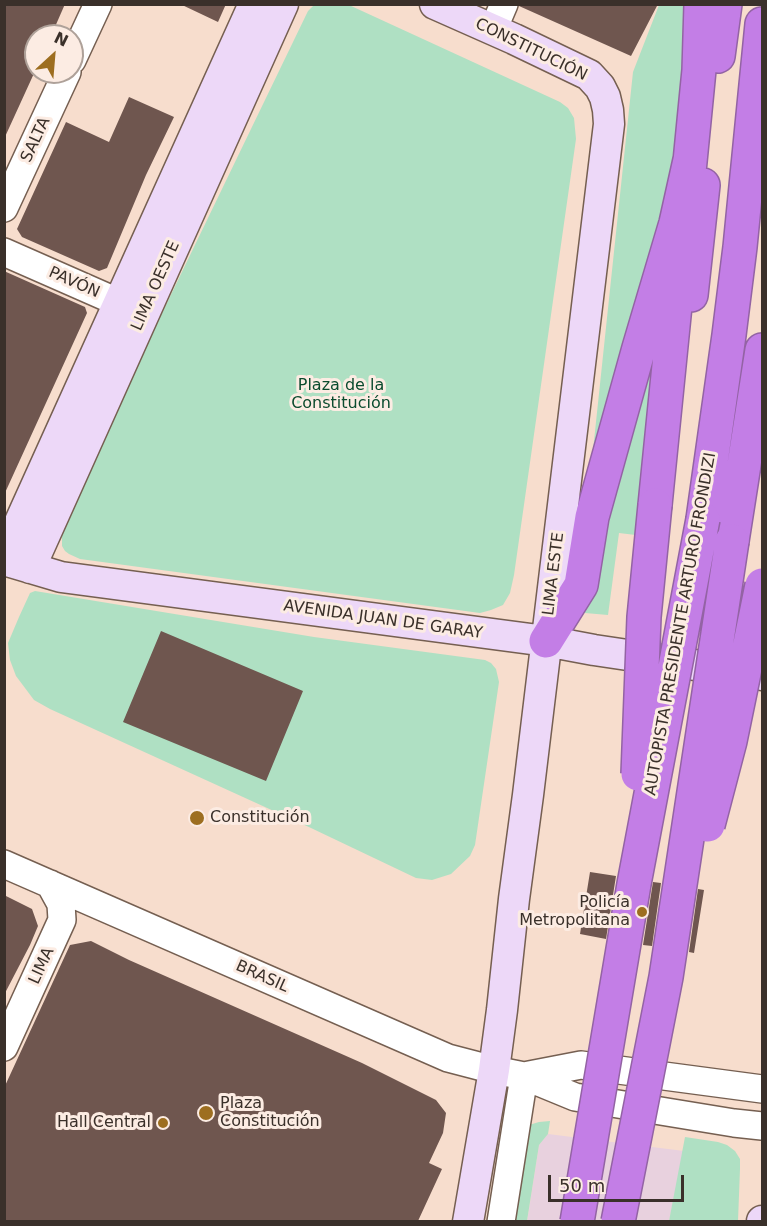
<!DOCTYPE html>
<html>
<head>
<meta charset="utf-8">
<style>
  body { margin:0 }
  #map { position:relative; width:767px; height:1226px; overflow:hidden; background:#f7ddcd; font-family:"DejaVu Sans",sans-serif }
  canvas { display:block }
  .frame { position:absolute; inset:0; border:6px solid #3a302a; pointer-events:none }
  .north { position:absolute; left:24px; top:24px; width:60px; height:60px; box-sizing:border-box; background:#fcece3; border:2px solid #aea199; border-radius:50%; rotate:26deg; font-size:16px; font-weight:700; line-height:24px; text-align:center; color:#3a302a }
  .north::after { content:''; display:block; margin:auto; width:21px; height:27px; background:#9d6e20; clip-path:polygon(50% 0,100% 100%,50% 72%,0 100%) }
  .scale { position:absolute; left:548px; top:1175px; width:136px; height:27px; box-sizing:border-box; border:3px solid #3a302a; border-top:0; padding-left:8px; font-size:18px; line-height:21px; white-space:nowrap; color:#3a302a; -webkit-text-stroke:4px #fcece3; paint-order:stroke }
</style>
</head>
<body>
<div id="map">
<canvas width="767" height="1226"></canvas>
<div class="frame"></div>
<div class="north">N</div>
<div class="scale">50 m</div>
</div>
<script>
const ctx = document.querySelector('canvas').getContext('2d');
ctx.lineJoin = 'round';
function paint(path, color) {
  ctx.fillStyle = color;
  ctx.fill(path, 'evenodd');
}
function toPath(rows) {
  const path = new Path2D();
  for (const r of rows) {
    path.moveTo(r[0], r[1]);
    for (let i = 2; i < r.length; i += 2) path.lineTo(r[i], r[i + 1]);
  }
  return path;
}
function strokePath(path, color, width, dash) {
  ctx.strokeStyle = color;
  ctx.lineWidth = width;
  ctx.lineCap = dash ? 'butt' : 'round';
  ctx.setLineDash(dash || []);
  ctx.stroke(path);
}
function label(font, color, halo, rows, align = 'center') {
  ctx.font = font + ' "DejaVu Sans",sans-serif';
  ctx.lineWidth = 6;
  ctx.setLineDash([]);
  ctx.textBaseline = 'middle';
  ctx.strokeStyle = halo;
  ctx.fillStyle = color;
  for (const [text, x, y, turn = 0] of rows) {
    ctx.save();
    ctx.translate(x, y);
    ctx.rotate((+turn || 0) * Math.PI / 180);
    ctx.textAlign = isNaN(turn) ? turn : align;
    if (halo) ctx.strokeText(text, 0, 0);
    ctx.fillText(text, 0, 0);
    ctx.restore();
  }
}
paint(toPath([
  [548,1134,684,1151,669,1221,527,1222,539,1145]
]), '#e8d1de');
paint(toPath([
  [314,5,349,5,560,102,568,108,574,118,576,139,514,575,510,593,503,605,491,610,480,613,80,559,69,554,65,551,62,546,62,525,64,516,308,11],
  [659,5,691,5,672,207,587,507,633,72],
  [665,289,644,536,619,533,608,615,585,613,582,598],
  [35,591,314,637,485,660,491,663,496,669,499,682,475,845,470,856,451,874,432,880,416,878,311,828,50,709,34,700,16,676,10,660,8,643,19,617,30,593],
  [550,1121,548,1134,539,1145,527,1221,510,1222,529,1125,539,1122],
  [685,1137,718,1142,727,1145,735,1151,740,1159,740,1169,738,1221,669,1221]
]), '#afe0c3');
paint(toPath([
  [4,4,65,4,51,36,36,36,36,69,4,139],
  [180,4,226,4,218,22],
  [519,4,658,4,631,56,519,6],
  [129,97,174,117,146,175,107,268,99,271,22,237,17,229,66,122,109,142],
  [4,271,85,307,87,313,4,495],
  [161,631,303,691,266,781,123,722],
  [590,872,616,876,606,939,580,934],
  [653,882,661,883,652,946,643,945],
  [698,889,704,890,694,953,689,952],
  [4,895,32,909,38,926,30,945,4,995],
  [91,941,129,960,362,1063,436,1100,446,1113,443,1133,429,1163,442,1169,418,1221,4,1221,4,1088,70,945]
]), '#6f564f');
const tertiary = toPath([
  [493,30,504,4],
  [72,60,98,4],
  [4,208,67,72],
  [4,252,138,311],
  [4,864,448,1058,494,1070,524,1076,575,1097,734,1123,762,1126],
  [4,1047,62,920,61,904,50,884],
  [524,1076,581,1065,762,1089],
  [501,1222,524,1076]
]);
const secondary = toPath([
  [435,4,514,39,589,75,600,87,605,97,608,110,609,124,528,795,514,899,502,1010,494,1070,468,1222],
  [4,557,254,4],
  [4,560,61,577,546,641,594,650,762,675],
  [30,568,283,4],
  [762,1222,762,1221]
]);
const motorway = toPath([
  [718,56,725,4],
  [688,182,699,70,701,4],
  [691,295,703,185],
  [655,505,679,266],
  [703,519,729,335,740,247,762,24],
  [732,541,762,350],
  [546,641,581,585,592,517,639,348,676,223,690,160]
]);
strokePath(tertiary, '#755f51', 30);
strokePath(secondary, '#755f51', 33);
strokePath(motorway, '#9363a4', 36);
strokePath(tertiary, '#fff', 27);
strokePath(secondary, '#edd8f8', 30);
strokePath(motorway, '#c37ee6', 33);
const motorwayBridge = toPath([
  [638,774,644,617,655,505],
  [708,825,730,741,762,585],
  [577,1222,634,884,703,519],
  [618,1222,666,977,732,541]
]);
strokePath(motorwayBridge, '#9363a4', 36, []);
strokePath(motorwayBridge, '#c37ee6', 33);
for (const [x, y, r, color] of [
  [197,818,8,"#9d6e20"],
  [642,912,6,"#9d6e20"],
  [206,1113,8,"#9d6e20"],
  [163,1123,6,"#9d6e20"]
]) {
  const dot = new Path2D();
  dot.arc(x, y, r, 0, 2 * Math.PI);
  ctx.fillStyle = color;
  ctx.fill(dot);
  strokePath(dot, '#fcece3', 2);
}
label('16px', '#3a302a', '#fcece3', [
  ["CONSTITUCIÓN",531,50,26],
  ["SALTA",36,140,-65],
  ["PAVÓN",74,283,24],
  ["LIMA OESTE",156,286,-66],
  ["LIMA ESTE",554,574,-83],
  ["AVENIDA JUAN DE GARAY",383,620,8],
  ["AUTOPISTA PRESIDENTE ARTURO FRONDIZI",681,624,-80],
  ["LIMA",42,966,-65],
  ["BRASIL",262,977,24]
]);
label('16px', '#0b4b2e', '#fcece3', [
  ["Plaza de la",341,386],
  ["Constitución",341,404]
]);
label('16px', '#3a302a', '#fcece3', [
  ["Constitución",210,818],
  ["Policía",630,903,"right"],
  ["Metropolitana",630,921,"right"],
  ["Plaza",220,1104],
  ["Constitución",220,1122],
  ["Hall Central",151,1123,"right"]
], 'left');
</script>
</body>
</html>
